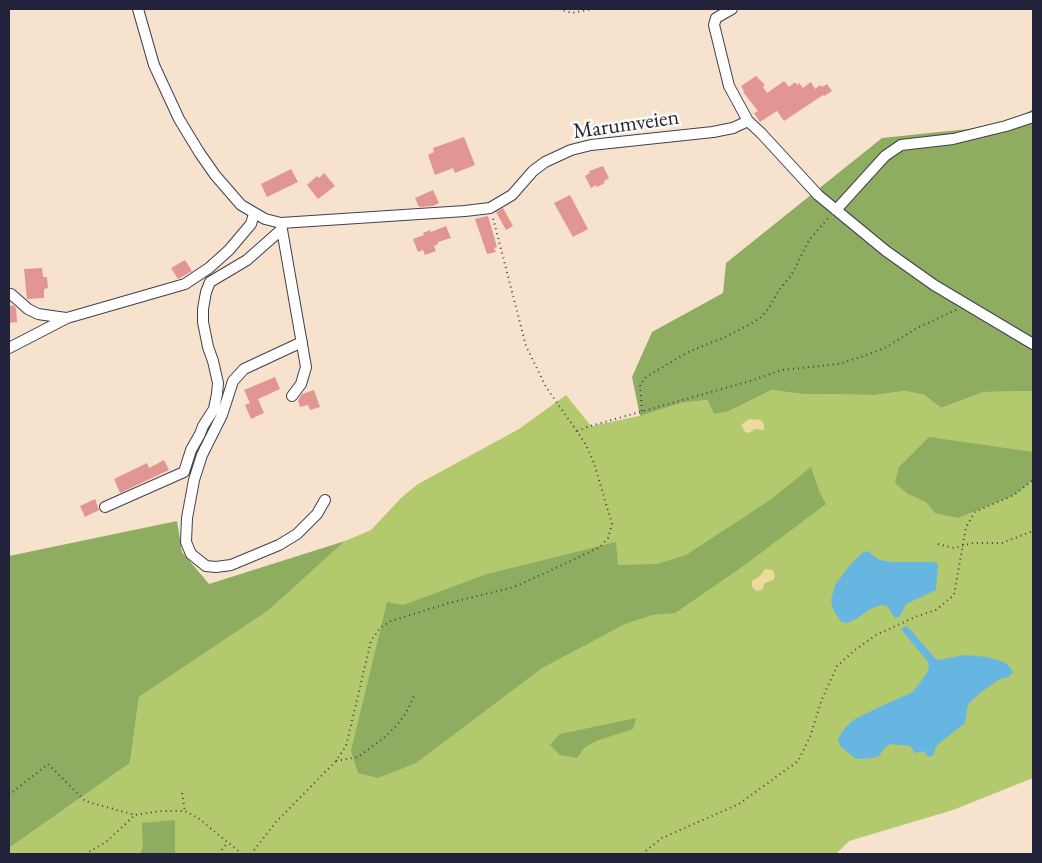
<!DOCTYPE html>
<html>
<head>
<meta charset="utf-8">
<style>
  body { margin:0 }
  #map { position:relative; width:1042px; height:863px; overflow:hidden; background:#f7e3cd; font-family:"EB Garamond",serif }
  canvas { display:block }
  .frame { position:absolute; inset:0; border:10px solid #22223b; pointer-events:none }
</style>
</head>
<body>
<div id="map">
<canvas width="1042" height="863"></canvas>
<div class="frame"></div>
</div>
<script>
const ctx = document.querySelector('canvas').getContext('2d');
ctx.lineJoin = 'round';
function paint(path, color) {
  ctx.fillStyle = color;
  ctx.fill(path, 'evenodd');
}
function toPath(rows) {
  const path = new Path2D();
  for (const r of rows) {
    path.moveTo(r[0], r[1]);
    for (let i = 2; i < r.length; i += 2) path.lineTo(r[i], r[i + 1]);
  }
  return path;
}
function strokePath(path, color, width, dash) {
  ctx.strokeStyle = color;
  ctx.lineWidth = width;
  ctx.lineCap = dash ? 'butt' : 'round';
  ctx.setLineDash(dash || []);
  ctx.stroke(path);
}
function label(font, color, halo, rows, align = 'center') {
  ctx.font = font + ' "EB Garamond",serif';
  ctx.lineWidth = 5;
  ctx.setLineDash([]);
  ctx.textBaseline = 'middle';
  ctx.strokeStyle = halo;
  ctx.fillStyle = color;
  for (const [text, x, y, turn = 0] of rows) {
    ctx.save();
    ctx.translate(x, y);
    ctx.rotate((+turn || 0) * Math.PI / 180);
    ctx.textAlign = isNaN(turn) ? turn : align;
    if (halo) ctx.strokeText(text, 0, 0);
    ctx.fillText(text, 0, 0);
    ctx.restore();
  }
}
paint(toPath([
  [772,390,802,394,875,395,905,391,924,395,941,408,984,392,1033,391,1033,778,953,810,849,841,836,854,9,854,9,848,130,763,139,697,269,610,345,541,371,530,402,497,418,484,519,429,566,395,591,426,639,416,681,403,707,400,714,414,727,412]
]), '#b3c96e');
paint(toPath([
  [1033,109,1033,391,984,392,941,408,924,395,905,391,875,395,802,394,772,390,727,412,714,414,707,400,681,403,640,416,632,377,652,332,723,293,726,263,882,138,1007,125],
  [929,437,1033,452,1033,480,1014,495,958,518,935,513,926,502,908,494,895,483,899,467],
  [811,467,819,491,826,504,742,567,675,613,652,615,625,624,542,668,416,763,378,778,358,773,351,751,387,602,403,605,487,574,616,542,618,565,657,564,686,555,770,500],
  [177,521,182,552,209,584,345,541,269,610,139,697,130,763,9,848,9,556],
  [636,718,633,729,596,741,584,748,577,758,560,755,550,745,560,734],
  [175,820,175,854,140,854,143,847,142,823]
]), '#8ead61');
paint(toPath([
  [749,419,761,420,764,424,764,430,755,429,749,433,745,432,741,425],
  [765,569,773,570,775,577,773,580,765,583,762,590,756,591,752,587,752,581,760,576]
]), '#eeda9e');
paint(toPath([
  [867,551,880,560,892,562,933,562,938,564,936,590,906,604,900,616,895,618,887,606,882,605,870,609,856,619,847,623,841,622,833,609,831,600,835,585,850,565,862,553],
  [907,626,935,658,938,660,965,655,987,657,1004,662,1011,668,1013,672,1008,677,1000,679,981,692,968,704,965,723,936,746,934,755,928,757,924,751,915,753,910,746,891,744,885,747,879,756,873,758,856,759,840,746,838,739,845,728,853,720,875,709,913,692,927,673,929,667,928,662,901,629]
]), '#67b5e1');
paint(toPath([
  [756,76,765,85,763,87,767,93,784,81,789,87,795,82,797,85,799,83,803,88,811,82,815,89,820,85,822,87,827,84,832,91,824,96,823,95,784,121,777,111,760,122,754,113,758,111,743,92,744,91,741,86],
  [464,137,475,165,455,173,453,168,435,175,428,155,434,152,433,148],
  [603,166,609,178,604,181,605,183,597,187,596,185,591,188,585,176,590,173,589,171],
  [291,169,298,182,267,197,261,184],
  [324,173,335,186,318,199,307,185,317,176,319,178],
  [433,190,439,203,433,206,419,207,415,198],
  [570,195,588,229,573,237,554,203],
  [503,208,513,226,506,230,496,212],
  [488,216,497,247,494,248,496,252,487,254,475,219],
  [446,226,451,238,438,242,438,244,434,246,436,251,425,255,423,250,418,252,413,239,424,235,423,233,430,230,431,232],
  [185,260,192,271,178,279,171,268],
  [42,268,43,277,47,277,48,288,44,289,44,298,27,299,24,269],
  [13,305,16,308,17,322,9,323,9,306],
  [275,377,280,389,258,399,264,413,251,419,245,405,250,403,244,390],
  [314,390,320,407,310,410,308,405,300,407,298,400,302,394],
  [164,460,169,470,120,493,114,479,147,463,149,468],
  [95,499,99,510,85,517,80,506]
]), '#e19694');
const minor = toPath([
  [138,9,154,65,179,119,199,152,215,175,241,205,265,219,281,223,465,211,490,208,512,195,533,171,545,162,571,150,591,145,713,132,733,128,748,121],
  [732,9,716,18,714,25,729,86,748,121,761,133,818,195,886,251,934,285,1033,344],
  [836,210,885,156,901,145,953,139,1006,126,1033,117],
  [281,224,306,367,301,384,292,396],
  [11,294,28,309,38,314,66,318],
  [302,342,244,369,233,381,222,415,202,455,194,480,187,518,186,542,191,554,206,566,216,567,231,565,279,545,297,534,317,514,325,500],
  [9,348,67,318,185,284,209,268,229,250,251,224,254,214],
  [105,507,184,472,191,450,200,434,203,426,214,409,217,394,218,383,213,361,208,347,203,322,203,309,206,292,210,282,247,260,282,229]
]);
strokePath(minor, '#423f51', 12);
strokePath(toPath([
  [559,9,572,13,593,9],
  [642,411,640,385,646,377,688,352,725,337,747,326,760,318,769,308,779,290,791,276,809,240,829,217],
  [577,431,590,426,747,382,782,370,838,364,864,356,885,348,917,328,958,309],
  [938,544,954,548,973,543,1002,543,1033,531],
  [336,761,358,757,385,737,397,725,406,713,415,694],
  [182,793,185,811],
  [9,795,48,764,85,801,135,815,160,811,185,811,198,818,242,854],
  [85,854,106,842,135,815],
  [219,854,227,843],
  [251,854,276,822,336,761,346,746,371,641,380,628,391,621,449,603,514,587,558,567,600,547,608,538,612,524,594,463,585,443,546,387,526,346,493,218],
  [642,854,662,838,739,804,798,761,810,737,822,699,837,666,855,650,876,635,915,617,936,610,954,595,966,527,975,512,1014,495,1033,480]
]), '#423f51', 2, [1, 4]);
strokePath(minor, '#fff', 10);
label('22px', '#22223b', '#fdfcf7', [
  ["Marumveien",626,125,-8]
]);
</script>
</body>
</html>
